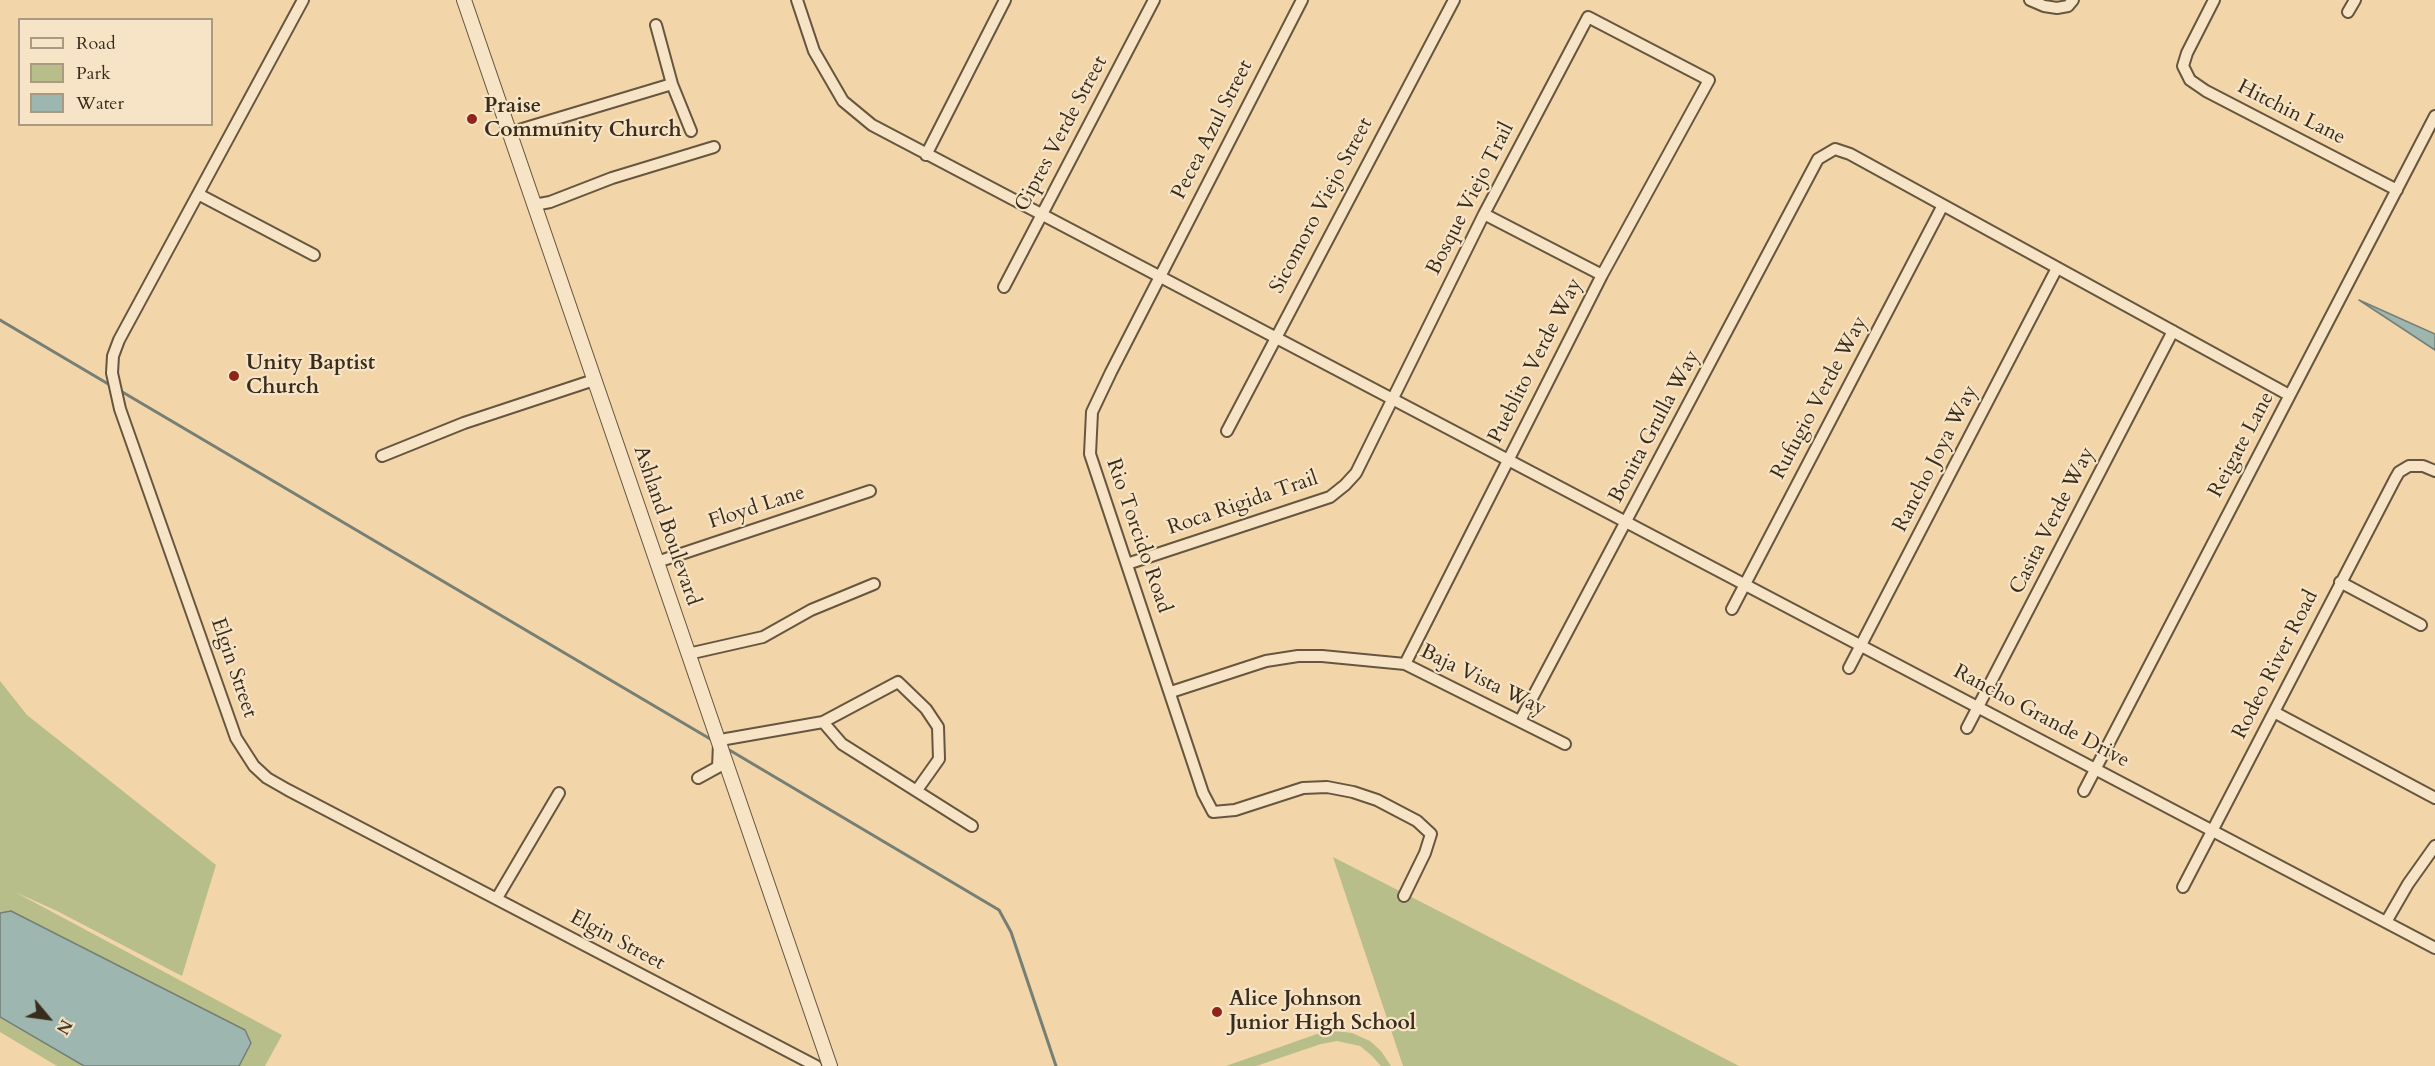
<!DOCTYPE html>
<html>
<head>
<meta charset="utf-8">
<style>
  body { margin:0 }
  #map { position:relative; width:2435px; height:1066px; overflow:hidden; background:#f2d5a8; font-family:Cardo,serif }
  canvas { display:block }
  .legend { position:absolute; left:18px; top:18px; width:195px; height:108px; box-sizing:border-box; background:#f7e4c6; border:2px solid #ab9a82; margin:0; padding:8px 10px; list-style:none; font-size:18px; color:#382c1c }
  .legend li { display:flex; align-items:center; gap:12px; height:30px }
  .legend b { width:30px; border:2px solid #ab9a82 }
  .north { position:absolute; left:18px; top:988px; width:60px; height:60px; -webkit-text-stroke:4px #f7e4c6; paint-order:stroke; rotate:119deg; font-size:16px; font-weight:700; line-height:24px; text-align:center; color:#382c1c }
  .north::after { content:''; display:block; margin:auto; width:21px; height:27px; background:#382c1c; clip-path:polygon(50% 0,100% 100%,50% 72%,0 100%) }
</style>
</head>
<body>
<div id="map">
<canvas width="2435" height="1066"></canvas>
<ul class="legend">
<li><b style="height:8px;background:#f7e4c6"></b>Road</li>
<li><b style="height:16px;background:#b8be89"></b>Park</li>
<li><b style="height:16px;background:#9db7b0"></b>Water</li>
</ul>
<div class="north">N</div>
</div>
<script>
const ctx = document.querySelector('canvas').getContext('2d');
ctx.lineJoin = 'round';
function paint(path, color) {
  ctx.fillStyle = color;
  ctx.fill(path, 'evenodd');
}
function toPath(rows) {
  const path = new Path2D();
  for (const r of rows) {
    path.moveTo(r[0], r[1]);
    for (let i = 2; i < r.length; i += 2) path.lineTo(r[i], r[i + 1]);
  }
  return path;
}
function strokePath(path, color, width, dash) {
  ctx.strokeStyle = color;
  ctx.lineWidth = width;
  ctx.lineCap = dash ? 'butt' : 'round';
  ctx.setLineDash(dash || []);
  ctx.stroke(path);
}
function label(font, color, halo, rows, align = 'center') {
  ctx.font = font + ' Cardo,serif';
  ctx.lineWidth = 4.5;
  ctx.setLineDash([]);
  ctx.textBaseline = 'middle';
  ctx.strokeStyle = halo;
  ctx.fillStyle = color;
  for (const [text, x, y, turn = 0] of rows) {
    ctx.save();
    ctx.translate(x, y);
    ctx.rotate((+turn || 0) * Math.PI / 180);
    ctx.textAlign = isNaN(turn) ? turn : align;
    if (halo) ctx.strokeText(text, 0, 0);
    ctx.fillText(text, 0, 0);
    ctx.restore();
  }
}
paint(toPath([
  [0,681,27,715,216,865,182,976,57,911,15,892,282,1035,265,1066,57,1066,0,1032],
  [1333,857,1468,926,1739,1066,1403,1066],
  [1336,1031,1352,1033,1370,1041,1381,1051,1391,1066,1381,1066,1371,1055,1360,1046,1337,1041,1321,1044,1256,1066,1226,1066,1317,1034]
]), '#b8be89');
const water = toPath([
  [2359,300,2435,334,2435,350,2359,300],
  [11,911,245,1030,251,1043,239,1066,84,1066,0,1017,0,913,11,911]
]);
paint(water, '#9db7b0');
strokePath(water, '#757f75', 1.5);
strokePath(toPath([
  [0,320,110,385],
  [119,390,712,740],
  [726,748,999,910,1011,932,1056,1066]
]), '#757f75', 3);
const minor = toPath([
  [303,0,119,340,113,356,112,373,120,409,236,738,254,766,267,778,288,790,816,1066],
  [797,0,814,51,843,101,872,125,2435,948],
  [1302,0,1111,372,1092,412,1090,454,1203,793,1213,812,1235,810,1303,788,1327,787,1353,792,1377,800,1417,821,1431,834,1425,853,1404,896],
  [2030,0,2044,6,2057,8,2068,6,2073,0],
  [2214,0,2187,53,2183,66,2190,80,2206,91,2397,190],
  [2348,12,2355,0],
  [656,25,672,84,691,131],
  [509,133,672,84],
  [926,155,1005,0],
  [198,194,314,255],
  [534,205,550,202,612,178,714,147],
  [1484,214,1602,275],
  [1004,287,1154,0],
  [1227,431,1454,0],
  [382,456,464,423,594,380],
  [657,562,870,491],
  [1127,564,1330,497,1345,485,1356,473,1484,214,1588,17,1709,80,1602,275,1405,664],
  [2340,582,2421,625],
  [1732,609,1943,205],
  [688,654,763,637,811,610,874,584],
  [1849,668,2057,268],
  [1171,692,1266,661,1298,656,1322,656,1405,664,1565,744],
  [2274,712,2435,798],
  [1520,721,1818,159,1835,149,1850,154,2289,395],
  [823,722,842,744,972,826],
  [1967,728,2173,331],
  [698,778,718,767,719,744,726,739,823,722,898,682,926,709,938,727,939,759,917,790],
  [2084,791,2435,116],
  [2183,887,2395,479,2399,472,2409,466,2423,466,2435,471],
  [497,898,559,793],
  [2386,922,2408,884,2435,846]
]);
const tertiary = toPath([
  [464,0,830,1066]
]);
strokePath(minor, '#66563f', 14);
strokePath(tertiary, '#66563f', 16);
strokePath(minor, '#f7e4c6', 10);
strokePath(tertiary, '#f7e4c6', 14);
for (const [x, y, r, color] of [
  [472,119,6,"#8f2418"],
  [234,376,6,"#8f2418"],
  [1217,1012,6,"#8f2418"]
]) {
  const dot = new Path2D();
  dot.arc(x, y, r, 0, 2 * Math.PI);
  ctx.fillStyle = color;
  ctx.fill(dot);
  strokePath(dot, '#f7e4c6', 2);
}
label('bold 21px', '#382c1c', '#f7e4c6', [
  ["Praise",484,107],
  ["Community Church",484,131],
  ["Unity Baptist",246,364],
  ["Church",246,388],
  ["Alice Johnson",1229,1000],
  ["Junior High School",1229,1024]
], 'left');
label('21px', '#382c1c', '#f7e4c6', [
  ["Hitchin Lane",2291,113,27],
  ["Pecea Azul Street",1213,130,-63],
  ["Cipres Verde Street",1062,134,-62],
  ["Bosque Viejo Trail",1471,199,-63],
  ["Sicomoro Viejo Street",1322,206,-62],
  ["Pueblito Verde Way",1536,361,-63],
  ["Rufugio Verde Way",1820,398,-62],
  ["Bonita Grulla Way",1655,427,-62],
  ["Reigate Lane",2242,445,-62],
  ["Rancho Joya Way",1936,459,-63],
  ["Roca Rigida Trail",1243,504,-19],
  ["Floyd Lane",757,508,-18],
  ["Casita Verde Way",2053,521,-63],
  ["Ashland Boulevard",666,526,71],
  ["Rio Torcido Road",1138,536,71],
  ["Rodeo River Road",2276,665,-63],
  ["Elgin Street",233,668,71],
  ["Baja Vista Way",1483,681,26],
  ["Rancho Grande Drive",2041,717,28],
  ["Elgin Street",617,941,28]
]);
</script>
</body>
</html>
